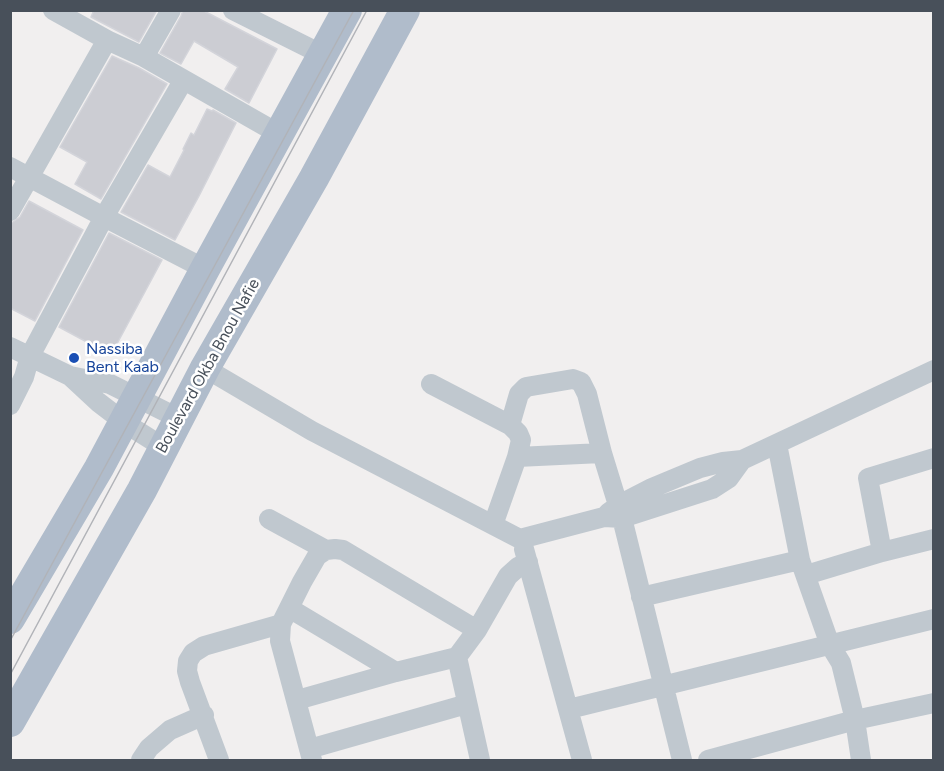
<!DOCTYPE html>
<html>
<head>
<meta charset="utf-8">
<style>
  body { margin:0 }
  #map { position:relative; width:944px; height:771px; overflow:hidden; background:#f1efef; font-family:Figtree,sans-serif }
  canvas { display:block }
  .frame { position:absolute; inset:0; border:12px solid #48505a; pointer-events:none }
</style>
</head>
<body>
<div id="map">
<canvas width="944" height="771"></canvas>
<div class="frame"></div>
</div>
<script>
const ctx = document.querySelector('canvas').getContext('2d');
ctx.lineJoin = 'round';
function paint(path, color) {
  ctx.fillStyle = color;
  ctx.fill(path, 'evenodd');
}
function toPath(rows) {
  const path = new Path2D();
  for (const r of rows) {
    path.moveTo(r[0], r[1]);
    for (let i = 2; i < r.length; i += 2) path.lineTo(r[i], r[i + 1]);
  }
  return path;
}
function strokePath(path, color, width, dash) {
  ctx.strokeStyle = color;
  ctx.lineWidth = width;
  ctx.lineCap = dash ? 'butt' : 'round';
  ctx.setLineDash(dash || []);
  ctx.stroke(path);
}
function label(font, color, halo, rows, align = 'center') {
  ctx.font = font + ' Figtree,sans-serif';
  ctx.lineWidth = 5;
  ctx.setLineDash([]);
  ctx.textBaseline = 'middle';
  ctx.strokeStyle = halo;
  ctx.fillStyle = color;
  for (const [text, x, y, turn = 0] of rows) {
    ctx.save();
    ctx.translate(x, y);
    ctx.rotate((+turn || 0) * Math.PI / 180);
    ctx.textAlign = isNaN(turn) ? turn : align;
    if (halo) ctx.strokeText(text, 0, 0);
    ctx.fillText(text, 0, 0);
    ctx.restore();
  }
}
const building = toPath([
  [94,10,157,10,139,42,91,17,94,10],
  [183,10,202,10,277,49,249,103,225,89,238,67,194,41,181,64,160,53,181,16,183,10],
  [112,56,139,68,167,84,101,199,75,184,87,162,60,147,112,56],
  [207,109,212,111,213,110,236,123,199,196,175,240,121,212,148,165,170,177,184,150,183,149,191,133,194,135,207,109],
  [29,201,83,230,35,321,10,308,10,224,20,217,29,201],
  [109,233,162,260,111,355,59,327,109,233]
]);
paint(building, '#cccdd3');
strokePath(building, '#d3d4da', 1.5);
strokePath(toPath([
  [53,10,107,40,144,57,279,134],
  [233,10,323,55],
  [144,57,171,10],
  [10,167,104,217,205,269],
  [10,211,107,40],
  [10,347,70,376,110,384,178,418],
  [205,368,312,431,520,539,604,517,622,518,712,489,729,478,742,460],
  [70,376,98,402,128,425,163,447],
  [431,384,510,425,518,433,521,440,517,457,493,525],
  [10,405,24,377,30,356,104,217,183,81],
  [510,425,519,394,526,387,573,379,581,382,587,394,602,453,622,518,682,760],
  [777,444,800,560,830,645,841,663,855,720,861,760],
  [517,457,602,453],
  [608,513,619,505,652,488,700,468,723,462,742,460,934,370],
  [269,519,326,550],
  [524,549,582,760],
  [882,552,868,478,934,458],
  [806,575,882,552,934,539],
  [641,597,800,560],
  [289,608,396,672],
  [457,657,480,760],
  [297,700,396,672,457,657,477,630,508,576,518,567,528,562],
  [569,709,934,619],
  [309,749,467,704],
  [141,760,149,748,170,730,204,715],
  [219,760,190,682,187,671,188,661,193,653,204,646,281,624],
  [312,760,280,641,281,624,302,582,317,556,326,550,335,549,343,550,477,630],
  [708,760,855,720,934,703]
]), '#c0c8cf', 20);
strokePath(toPath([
  [10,619,99,468,205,269,347,10],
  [10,722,142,490,205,368,314,178,405,10]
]), '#b0bccb', 30);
strokePath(toPath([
  [10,641,354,10],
  [10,675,367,10]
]), '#b1b3b8', 1.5);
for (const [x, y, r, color] of [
  [74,358,6,"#1a4fb4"]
]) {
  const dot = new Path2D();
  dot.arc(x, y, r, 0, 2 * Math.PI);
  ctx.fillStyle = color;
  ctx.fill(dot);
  strokePath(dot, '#fff', 2);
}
label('16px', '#164399', '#fff', [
  ["Nassiba",86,349],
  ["Bent Kaab",86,367]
], 'left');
label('16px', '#48505a', '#fff', [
  ["Boulevard Okba Bnou Nafie",208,366,-61]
]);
</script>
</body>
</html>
